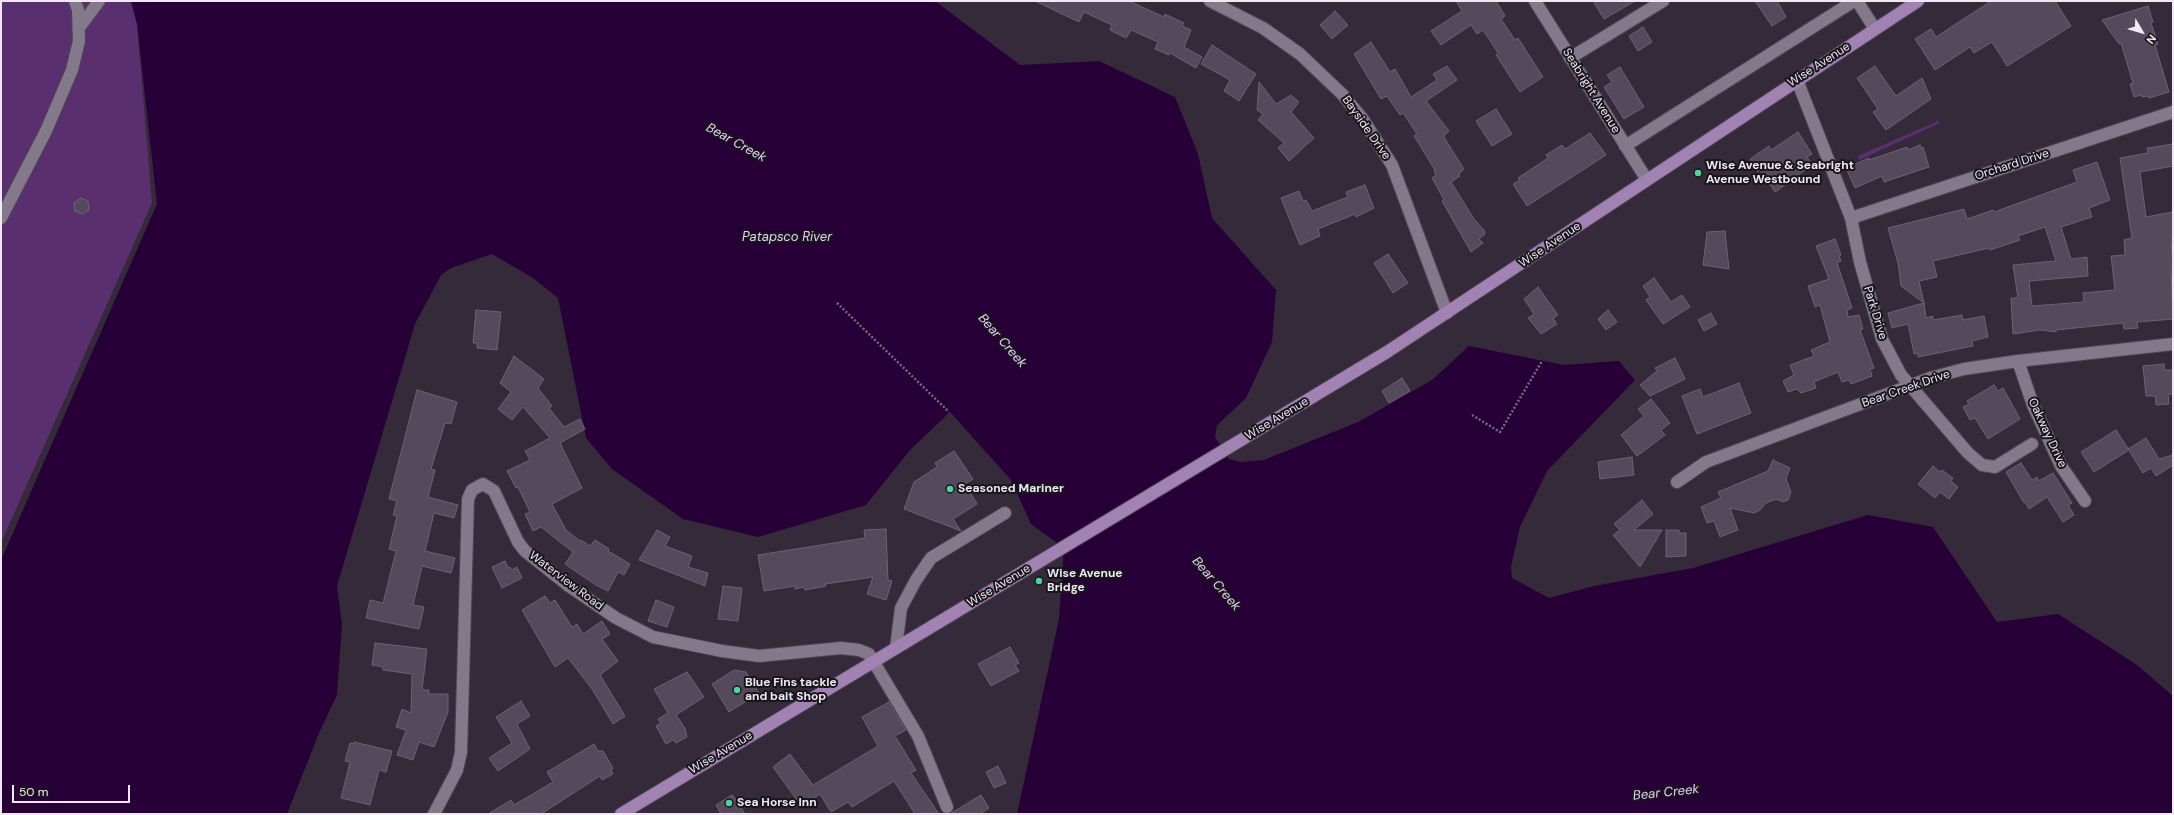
<!DOCTYPE html>
<html>
<head>
<meta charset="utf-8">
<style>
  body { margin:0 }
  #map { position:relative; width:2174px; height:815px; overflow:hidden; background:#342a3a; font-family:"DM Sans",sans-serif }
  canvas { display:block }
  .frame { position:absolute; inset:0; border:2px solid #f0e9f4; pointer-events:none }
  .north { position:absolute; left:2122px; top:12px; width:40px; height:40px; -webkit-text-stroke:3px #19151c; paint-order:stroke; rotate:128deg; font-size:11px; font-weight:700; line-height:16px; text-align:center; color:#f0e9f4 }
  .north::after { content:''; display:block; margin:auto; width:14px; height:18px; background:#f0e9f4; clip-path:polygon(50% 0,100% 100%,50% 72%,0 100%) }
  .scale { position:absolute; left:12px; top:785px; width:118px; height:18px; box-sizing:border-box; border:2px solid #f0e9f4; border-top:0; padding-left:5px; font-size:12px; line-height:14px; white-space:nowrap; color:#f0e9f4; -webkit-text-stroke:3px #19151c; paint-order:stroke }
</style>
</head>
<body>
<div id="map">
<canvas width="2174" height="815"></canvas>
<div class="frame"></div>
<div class="north">N</div>
<div class="scale">50 m</div>
</div>
<script>
const ctx = document.querySelector('canvas').getContext('2d');
ctx.lineJoin = 'round';
function paint(path, color) {
  ctx.fillStyle = color;
  ctx.fill(path, 'evenodd');
}
function toPath(rows) {
  const path = new Path2D();
  for (const r of rows) {
    path.moveTo(r[0], r[1]);
    for (let i = 2; i < r.length; i += 2) path.lineTo(r[i], r[i + 1]);
  }
  return path;
}
function strokePath(path, color, width, dash) {
  ctx.strokeStyle = color;
  ctx.lineWidth = width;
  ctx.lineCap = dash ? 'butt' : 'round';
  ctx.setLineDash(dash || []);
  ctx.stroke(path);
}
function label(font, color, halo, rows, align = 'center') {
  ctx.font = font + ' "DM Sans",sans-serif';
  ctx.lineWidth = 4;
  ctx.setLineDash([]);
  ctx.textBaseline = 'middle';
  ctx.strokeStyle = halo;
  ctx.fillStyle = color;
  for (const [text, x, y, turn = 0] of rows) {
    ctx.save();
    ctx.translate(x, y);
    ctx.rotate((+turn || 0) * Math.PI / 180);
    ctx.textAlign = isNaN(turn) ? turn : align;
    if (halo) ctx.strokeText(text, 0, 0);
    ctx.fillText(text, 0, 0);
    ctx.restore();
  }
}
paint(toPath([
  [1,1,131,1,137,24,152,203,1,543],
  [1938,121,1940,123,1859,160,1858,156]
]), '#592f70');
paint(toPath([
  [131,1,935,1,1020,65,1099,61,1175,97,1198,154,1212,218,1276,290,1272,342,1246,398,1217,425,1215,437,1229,459,1240,462,1264,460,1358,422,1432,380,1469,346,1564,365,1619,361,1635,380,1547,471,1520,527,1511,567,1512,578,1549,598,1594,586,1693,568,1868,515,1933,527,1997,622,2058,614,2137,665,2173,696,2173,814,1017,814,1059,619,1064,548,1031,524,1011,480,950,412,910,450,866,505,758,537,683,519,612,469,586,438,558,298,533,278,492,254,451,268,441,275,415,324,337,586,342,624,337,695,319,733,287,814,1,814,1,560,157,204,137,24]
]), '#270038');
const building = toPath([
  [1035,1,1129,1,1164,17,1165,14,1184,23,1182,26,1191,30,1184,47,1202,57,1196,68,1170,53,1169,55,1155,49,1158,42,1131,30,1126,38,1110,30,1112,25,1084,12,1079,22,1035,1],
  [1456,1,1496,1,1505,16,1501,19,1515,40,1518,38,1543,77,1520,92,1496,55,1498,53,1483,30,1477,34,1471,25,1441,45,1431,31,1462,11,1456,1],
  [1593,1,1635,1,1604,19,1593,1],
  [1755,1,1777,1,1786,17,1772,26,1755,1],
  [1991,1,2055,1,2071,26,2007,66,1992,42,1974,53,1970,47,1935,70,1915,39,1931,29,1936,37,1991,1],
  [2148,6,2153,22,2151,23,2158,44,2155,45,2169,92,2149,98,2148,96,2142,97,2141,95,2134,97,2130,84,2133,83,2121,43,2119,44,2102,20,2148,6],
  [1335,11,1348,25,1332,39,1320,25,1335,11],
  [1643,27,1652,42,1638,51,1629,36,1643,27],
  [1371,42,1390,72,1395,69,1411,97,1437,80,1433,74,1447,66,1457,80,1426,101,1449,131,1444,136,1445,139,1464,169,1459,174,1460,176,1451,182,1474,219,1484,230,1485,234,1479,239,1483,243,1471,252,1442,201,1444,200,1432,178,1436,175,1434,171,1435,170,1414,136,1417,134,1403,113,1400,115,1387,96,1381,99,1354,54,1371,42],
  [1212,45,1256,74,1239,101,1224,91,1230,80,1201,64,1212,45],
  [1875,66,1896,96,1922,78,1931,99,1886,130,1873,112,1878,109,1857,78,1875,66],
  [1620,67,1644,107,1624,119,1604,87,1612,82,1607,75,1620,67],
  [1259,82,1276,104,1291,95,1299,102,1291,112,1314,138,1289,161,1278,148,1284,143,1258,120,1263,114,1257,110,1259,82],
  [1496,109,1512,134,1492,146,1476,121,1496,109],
  [1798,132,1812,154,1807,157,1812,165,1775,192,1760,170,1758,172,1750,159,1769,146,1771,150,1798,132],
  [1590,133,1606,155,1527,206,1513,184,1520,180,1518,178,1548,158,1546,155,1562,145,1565,149,1590,133],
  [2173,144,2173,166,2140,172,2146,217,2173,212,2173,239,2171,240,2173,266,2171,266,2173,319,2137,322,2138,328,2124,329,2123,323,2056,330,2056,332,2040,330,2013,334,2011,298,2018,298,2013,265,2056,261,2045,227,2018,236,2020,240,1990,250,1989,248,1933,261,1937,277,1919,281,1924,303,1901,286,1898,263,1888,228,1964,209,1967,219,1993,210,1994,212,2077,182,2073,170,2097,162,2110,200,2089,208,2092,217,2061,227,2071,259,2087,257,2088,276,2029,281,2032,306,2084,302,2083,293,2115,290,2111,256,2125,255,2124,240,2132,238,2120,158,2148,153,2147,148,2173,144],
  [1920,145,1921,148,1923,147,1929,167,1884,182,1882,176,1855,188,1846,168,1869,158,1869,160,1907,147,1908,150,1920,145],
  [1365,185,1374,208,1356,217,1355,214,1318,229,1320,236,1300,245,1281,198,1299,191,1303,201,1306,200,1312,211,1348,197,1346,192,1365,185],
  [81,198,88,201,89,210,82,214,75,211,74,203,81,198],
  [1725,231,1729,269,1703,265,1707,232,1725,231],
  [1835,239,1841,255,1839,256,1841,261,1837,263,1852,308,1847,310,1848,317,1859,315,1863,329,1860,330,1874,368,1870,369,1872,376,1851,384,1849,380,1842,382,1838,372,1814,382,1816,388,1801,393,1797,389,1788,392,1783,381,1794,375,1790,365,1814,356,1811,350,1830,342,1820,305,1815,307,1808,286,1829,279,1816,246,1835,239],
  [1388,254,1408,283,1393,293,1374,263,1388,254],
  [1654,278,1671,302,1682,295,1690,307,1663,324,1646,300,1650,297,1643,286,1654,278],
  [1538,287,1558,315,1553,318,1557,324,1541,334,1528,318,1534,314,1524,299,1538,287],
  [1924,303,1926,318,1933,316,1933,320,1962,315,1963,320,1984,316,1988,337,1972,341,1973,346,1918,357,1918,353,1914,354,1908,324,1892,328,1888,313,1924,303],
  [476,310,501,312,497,350,477,348,477,343,473,343,476,310],
  [1608,310,1617,322,1606,330,1598,319,1608,310],
  [1711,313,1717,324,1704,331,1698,320,1711,313],
  [514,356,544,379,538,388,552,406,549,408,564,427,580,419,585,429,560,443,582,488,552,504,566,530,580,541,581,540,590,546,595,540,609,549,608,551,630,564,624,575,618,572,608,591,596,585,565,564,573,552,541,527,533,531,525,514,530,512,518,487,516,488,507,471,530,460,525,451,550,438,523,407,512,420,498,409,511,392,500,383,514,356],
  [1675,358,1685,379,1650,396,1640,385,1657,371,1655,368,1675,358],
  [2164,364,2164,370,2173,370,2173,394,2168,394,2169,404,2156,405,2155,396,2146,396,2143,366,2164,364],
  [1402,378,1410,391,1389,403,1382,391,1402,378],
  [1739,383,1751,413,1697,434,1682,396,1700,389,1703,397,1739,383],
  [1994,385,1998,391,2003,388,2020,419,1988,439,1975,418,1970,420,1963,407,1969,404,1967,401,1994,385],
  [417,390,457,402,451,424,445,423,431,469,435,470,428,497,458,505,454,518,434,513,425,551,455,558,451,573,422,566,413,605,424,607,419,629,366,618,370,600,383,603,396,551,389,549,397,516,393,515,397,501,389,499,417,390],
  [1651,399,1670,423,1661,430,1665,435,1637,456,1621,435,1644,416,1638,409,1651,399],
  [2116,430,2129,450,2094,472,2081,452,2116,430],
  [2146,438,2159,459,2173,455,2173,465,2156,476,2151,468,2143,473,2128,449,2146,438],
  [954,451,973,479,965,484,977,504,953,519,961,531,904,509,914,482,937,467,935,463,954,451],
  [1632,457,1634,475,1600,479,1598,462,1632,457],
  [1773,460,1790,468,1786,479,1791,492,1788,500,1783,502,1776,499,1766,503,1760,510,1754,513,1730,508,1738,530,1720,537,1714,521,1707,523,1701,507,1721,498,1718,492,1768,471,1773,460],
  [2021,463,2032,480,2037,477,2039,481,2053,473,2072,503,2068,505,2074,515,2063,522,2047,497,2029,509,2025,502,2024,503,2006,472,2021,463],
  [1933,466,1940,472,1942,470,1953,478,1951,481,1958,487,1949,499,1940,492,1935,498,1918,484,1933,466],
  [1642,500,1653,514,1634,530,1662,530,1640,567,1613,535,1620,530,1614,524,1642,500],
  [886,529,888,580,892,581,886,600,867,594,873,577,825,584,826,586,805,590,804,587,795,589,795,586,764,591,758,555,865,538,864,530,886,529],
  [657,530,670,537,665,546,692,556,688,567,708,573,705,586,639,560,657,530],
  [1666,530,1679,530,1679,533,1686,533,1686,556,1666,557,1666,530],
  [505,561,508,568,510,567,512,570,517,567,522,578,502,588,492,567,505,561],
  [723,586,742,588,738,621,718,619,723,586],
  [545,596,550,603,555,600,572,627,577,624,583,634,602,621,610,634,602,639,618,661,600,675,625,716,613,724,592,689,568,658,555,667,522,610,545,596],
  [656,600,674,607,667,627,648,621,656,600],
  [375,643,427,649,422,690,429,690,429,694,448,694,448,712,434,747,419,742,413,760,397,755,406,730,396,727,402,709,411,713,412,674,383,670,383,667,372,665,375,643],
  [1010,647,1019,663,1015,665,1019,671,991,686,978,664,1010,647],
  [734,670,746,672,759,693,729,712,712,684,734,670],
  [687,672,704,697,676,715,685,728,687,737,676,743,673,740,666,744,656,726,661,723,658,719,668,713,654,689,687,672],
  [521,701,530,716,517,724,530,749,498,771,489,758,512,743,496,717,521,701],
  [889,702,906,730,895,736,916,770,911,773,939,814,915,814,894,781,852,807,848,802,831,812,820,794,802,807,773,767,790,754,813,785,878,746,862,717,889,702],
  [354,742,392,751,386,772,379,770,370,805,341,798,350,762,345,761,350,743,354,744,354,742],
  [594,744,598,751,603,751,613,768,611,769,613,774,602,780,600,776,541,814,488,814,511,800,514,805,553,782,547,772,594,744],
  [998,766,1006,783,994,788,986,772,998,766],
  [732,795,735,798,745,814,721,814,716,805,732,795],
  [981,795,989,808,980,814,950,814,981,795]
]);
paint(building, '#554a5c');
strokePath(building, '#6d6174', 1);
const minor = toPath([
  [1210,1,1263,28,1300,54,1342,94,1362,118,1392,165,1447,313],
  [1535,1,1647,180],
  [1857,1,1875,29],
  [79,28,99,1],
  [1570,58,1663,1],
  [1797,80,1851,218,1860,262,1882,339,1901,375,1968,453,1982,465,1995,467,2032,444],
  [1625,146,1854,1],
  [1,218,46,131,72,70,79,41,78,10,75,1],
  [1851,218,2173,112],
  [2018,361,2033,405,2061,466,2085,501],
  [1677,482,1706,462,1930,378,1964,369,2018,361,2173,344],
  [896,648,901,608,916,580,931,558,1005,513],
  [434,814,457,770,461,752,468,499,472,490,483,484,494,491,518,542,525,551,569,586,616,618,653,637,722,651,759,656,841,648,859,650,869,654,918,736,947,807]
]);
const major = toPath([
  [621,814,1387,352,1918,1]
]);
strokePath(minor, '#4f4654', 14);
strokePath(major, '#4f4654', 14);
strokePath(toPath([
  [837,303,949,412],
  [1472,415,1500,432,1542,361]
]), '#756c7b', 2.5, [2, 2]);
strokePath(minor, '#84788b', 12);
strokePath(major, '#a182b3', 12);
for (const [x, y, r, color] of [
  [1698,173,4,"#4bd49b"],
  [950,489,4,"#4bd49b"],
  [1039,581,4,"#4bd49b"],
  [737,690,4,"#4bd49b"],
  [729,803,4,"#4bd49b"]
]) {
  const dot = new Path2D();
  dot.arc(x, y, r, 0, 2 * Math.PI);
  ctx.fillStyle = color;
  ctx.fill(dot);
  strokePath(dot, '#19151c', 1.5);
}
label('12px', '#f0e9f4', '#19151c', [
  ["Wise Avenue",1819,65,-33],
  ["Seabright Avenue",1591,91,58],
  ["Bayside Drive",1366,128,55],
  ["Orchard Drive",2012,165,-18],
  ["Wise Avenue",1550,245,-34],
  ["Park Drive",1875,313,73],
  ["Bear Creek Drive",1906,389,-19],
  ["Wise Avenue",1277,419,-31],
  ["Oakway Drive",2047,433,65],
  ["Waterview Road",566,581,37],
  ["Wise Avenue",999,586,-31],
  ["Wise Avenue",721,753,-31]
]);
label('bold 12px', '#f0e9f4', '#19151c', [
  ["Wise Avenue & Seabright",1706,166],
  ["Avenue Westbound",1706,180],
  ["Seasoned Mariner",958,489],
  ["Wise Avenue",1047,574],
  ["Bridge",1047,588],
  ["Blue Fins tackle",745,683],
  ["and bait Shop",745,697],
  ["Sea Horse Inn",737,803]
], 'left');
label('italic 13px', '#e8cef9', '#19151c', [
  ["Bear Creek",736,143,29],
  ["Patapsco River",787,238],
  ["Bear Creek",1002,341,49],
  ["Bear Creek",1216,584,49],
  ["Bear Creek",1666,793,-6]
]);
</script>
</body>
</html>
